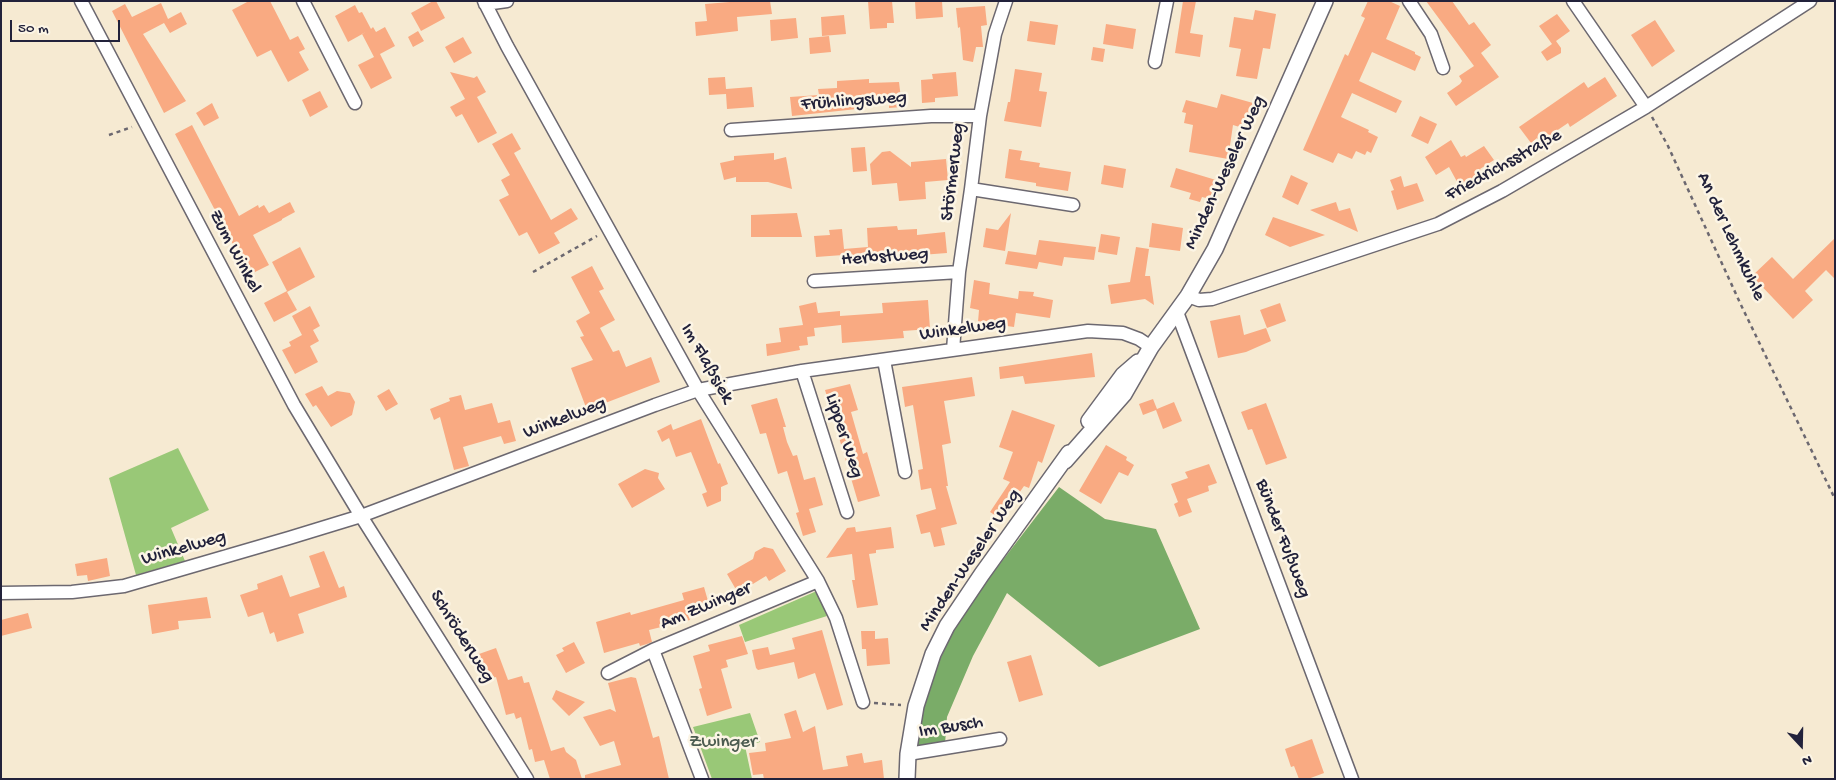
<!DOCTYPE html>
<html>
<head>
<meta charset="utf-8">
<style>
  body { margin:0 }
  #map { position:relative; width:1836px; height:780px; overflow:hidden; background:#f6ead2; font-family:"Gochi Hand",sans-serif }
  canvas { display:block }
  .frame { position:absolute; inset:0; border:2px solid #22223b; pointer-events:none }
  .north { position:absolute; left:1776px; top:720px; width:50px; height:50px; -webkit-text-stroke:4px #fcf5e5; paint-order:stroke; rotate:159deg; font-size:14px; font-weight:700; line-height:20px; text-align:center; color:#22223b }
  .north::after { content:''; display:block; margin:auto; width:18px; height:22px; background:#22223b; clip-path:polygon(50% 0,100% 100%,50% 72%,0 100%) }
  .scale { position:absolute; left:10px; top:20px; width:110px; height:22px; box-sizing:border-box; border:2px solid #22223b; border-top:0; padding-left:6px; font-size:15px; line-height:18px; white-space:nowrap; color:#22223b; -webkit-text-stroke:4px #fcf5e5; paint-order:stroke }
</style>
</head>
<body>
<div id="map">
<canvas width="1836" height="780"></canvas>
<div class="frame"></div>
<div class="north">N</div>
<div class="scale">50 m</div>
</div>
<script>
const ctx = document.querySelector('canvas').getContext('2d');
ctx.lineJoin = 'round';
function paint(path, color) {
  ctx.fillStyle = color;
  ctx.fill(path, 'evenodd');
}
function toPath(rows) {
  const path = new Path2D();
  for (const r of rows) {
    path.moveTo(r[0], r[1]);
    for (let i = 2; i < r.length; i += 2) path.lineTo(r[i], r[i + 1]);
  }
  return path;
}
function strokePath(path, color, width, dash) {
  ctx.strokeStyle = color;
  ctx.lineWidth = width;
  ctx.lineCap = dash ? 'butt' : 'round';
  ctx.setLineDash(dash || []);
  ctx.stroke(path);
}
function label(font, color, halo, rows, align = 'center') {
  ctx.font = font + ' "Gochi Hand",sans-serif';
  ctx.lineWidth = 5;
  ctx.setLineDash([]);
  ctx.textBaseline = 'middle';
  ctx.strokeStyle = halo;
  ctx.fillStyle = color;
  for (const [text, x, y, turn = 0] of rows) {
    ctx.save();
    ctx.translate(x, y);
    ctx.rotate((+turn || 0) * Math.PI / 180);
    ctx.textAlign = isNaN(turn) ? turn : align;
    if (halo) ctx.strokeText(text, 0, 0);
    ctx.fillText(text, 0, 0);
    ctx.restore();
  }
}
paint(toPath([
  [178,448,209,510,171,528,185,561,136,575,109,478],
  [819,590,827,616,745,642,739,625],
  [750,713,760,742,745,746,752,779,712,779,693,727]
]), '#99c877');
paint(toPath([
  [1059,487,1105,519,1156,529,1200,629,1099,667,1007,593,973,656,947,717,945,744,916,747,923,710,934,672,955,628,989,578]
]), '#7aac68');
paint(toPath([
  [249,1,270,1,290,40,298,36,305,49,299,52,309,70,288,82,271,50,257,57,232,10],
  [433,1,436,1,445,18,421,31,411,13],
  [742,1,770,1,772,14,737,17,738,31,696,36,695,22,707,21,705,4],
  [868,1,892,1,894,23,887,23,887,28,870,29],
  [915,1,942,1,943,17,916,19],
  [1183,1,1196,1,1190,33,1203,35,1200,57,1175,53],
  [1368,1,1389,1,1400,6,1386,39,1415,52,1415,54,1421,57,1415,71,1372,52,1359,81,1402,101,1396,113,1352,93,1341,117,1369,130,1368,132,1378,137,1371,153,1367,151,1365,155,1356,151,1352,159,1338,153,1333,163,1303,150,1345,54,1348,56,1365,18,1361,16],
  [1426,1,1452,1,1469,25,1474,22,1491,45,1481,53,1499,77,1456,106,1447,93,1460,84,1462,81,1459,76,1474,66],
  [161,3,168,19,181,12,187,24,170,33,164,23,143,34,186,101,164,113,112,11,125,4,132,17],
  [355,5,359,13,362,12,371,29,373,27,376,32,385,27,395,46,380,54,392,78,371,89,358,65,374,57,362,34,366,32,348,42,335,16],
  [985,6,987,25,981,26,983,47,976,47,973,62,963,60,960,27,958,28,956,8],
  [1255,10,1276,14,1270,49,1263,48,1257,79,1236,76,1241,49,1229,47,1234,17,1253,20],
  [1557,14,1570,31,1556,41,1561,48,1561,53,1547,61,1541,52,1552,44,1539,26],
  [844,15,846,34,822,36,821,17],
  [796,18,798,38,771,41,770,20],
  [1655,20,1675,51,1652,67,1631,35],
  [1030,21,1058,25,1055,45,1027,41],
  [1106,24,1136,29,1133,49,1103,44],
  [418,31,424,41,413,47,408,37],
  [829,36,831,52,810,54,809,38],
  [463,37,472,53,454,63,445,47],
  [1093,47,1105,49,1103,62,1091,60],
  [1015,69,1042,73,1039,91,1047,92,1041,127,1004,121,1008,102,1010,102],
  [450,72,474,78,477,76,486,92,477,97,497,133,478,143,462,114,456,117,450,107,465,99],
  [956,72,958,96,935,98,935,102,922,103,921,80,933,79,932,74],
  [725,77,726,89,752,87,754,107,727,109,726,94,709,95,708,78],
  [1605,77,1617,96,1570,127,1568,123,1540,142,1537,138,1531,143,1519,127,1584,82,1588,88],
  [869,79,869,83,899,82,902,107,889,108,889,102,866,103,866,108,792,116,790,97,819,95,818,89,837,88,837,81],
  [320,91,328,107,310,117,302,100],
  [1221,94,1253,103,1246,129,1233,125,1228,159,1189,152,1193,125,1184,123,1186,113,1182,112,1186,100,1217,108],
  [212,103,219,118,204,126,196,113],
  [1420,116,1437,124,1428,144,1411,136],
  [192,125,239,216,258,205,259,208,264,205,269,213,290,202,295,212,282,219,282,220,253,235,269,265,249,275,175,134],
  [512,133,521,149,514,153,551,220,571,208,578,219,554,233,560,243,539,254,527,232,519,236,499,200,509,195,501,180,510,175,492,144],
  [1451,140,1461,157,1465,155,1466,157,1484,146,1494,160,1480,169,1484,176,1461,189,1449,167,1436,175,1425,157],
  [865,147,867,171,853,172,851,148],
  [1009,149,1022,151,1020,160,1040,163,1039,167,1071,172,1068,191,1036,186,1036,183,1005,178],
  [890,151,911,167,911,162,946,159,948,180,925,182,926,199,899,201,897,183,872,185,870,164,882,152],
  [774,153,774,160,786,157,792,189,768,182,736,182,736,177,724,180,720,163,734,160,734,156],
  [1104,165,1126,169,1123,188,1101,184],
  [1176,168,1216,180,1210,199,1202,197,1200,202,1189,199,1191,193,1170,187],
  [1291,175,1308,183,1298,205,1282,197],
  [1401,176,1404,187,1417,183,1424,201,1397,210,1391,191,1394,190,1390,180],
  [1336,202,1339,211,1350,208,1358,232,1310,210],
  [797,213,802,237,751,237,751,215],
  [1011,213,1005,251,983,247,986,228,998,230],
  [1273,217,1325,235,1290,247,1265,235],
  [1152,223,1183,228,1180,251,1149,247],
  [897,226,898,230,917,229,917,235,945,232,947,253,869,259,869,262,843,265,843,255,816,257,814,236,830,235,829,230,842,229,844,249,868,247,867,228],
  [1101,234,1120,237,1117,255,1098,252],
  [1835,238,1835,279,1826,270,1805,291,1813,300,1793,319,1752,276,1772,257,1793,279],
  [1039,240,1096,247,1094,260,1064,257,1062,266,1039,262,1037,269,1005,264,1008,251,1036,255],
  [300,247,315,277,287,292,297,310,274,322,264,303,287,291,272,262],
  [1136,247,1149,249,1145,276,1150,276,1154,305,1145,299,1111,304,1108,285,1130,282],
  [592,266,604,289,599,291,615,320,600,328,613,352,619,350,626,367,651,357,660,382,587,410,571,368,593,360,580,337,584,336,576,321,590,313,571,277],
  [974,280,990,283,989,294,1018,299,1019,291,1034,292,1033,296,1053,300,1050,318,1016,313,1014,327,978,322,979,310,970,308],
  [928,300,930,329,903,331,904,338,842,343,841,325,814,328,815,336,807,337,808,345,799,346,800,350,767,356,766,344,781,342,779,328,803,325,799,306,816,302,818,313,840,311,840,316,883,313,882,303],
  [1280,303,1286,321,1267,328,1260,310],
  [310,306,320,326,313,330,319,341,310,346,318,362,295,374,282,350,291,346,289,342,302,335,292,316],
  [1240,315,1244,335,1266,328,1271,341,1246,352,1218,358,1210,321],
  [1092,353,1095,377,1025,384,1023,376,1000,379,999,367],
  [972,377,975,396,944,401,951,443,942,445,948,486,946,486,957,524,941,528,945,545,934,547,930,532,921,534,916,515,936,509,931,488,921,490,918,470,923,469,913,405,905,407,902,387],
  [850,384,858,410,851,412,863,454,867,452,880,496,858,502,825,390],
  [322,386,328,396,337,391,350,393,355,402,352,415,331,427,316,405,313,407,305,394],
  [389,389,398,404,386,411,377,396],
  [461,395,465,410,492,403,498,423,510,420,516,441,504,444,501,436,463,447,469,466,454,470,440,417,434,420,430,409,450,401,449,398],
  [777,398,786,427,783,427,787,442,793,456,797,455,804,480,815,477,823,505,809,509,816,532,803,536,796,513,799,512,787,471,778,474,766,433,760,434,751,405],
  [1153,399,1157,409,1174,402,1182,421,1163,429,1156,410,1143,415,1139,404],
  [1266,403,1287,458,1266,465,1252,429,1248,430,1241,412],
  [1012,410,1055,425,1042,463,1038,461,1029,488,1024,486,1001,519,990,512,1010,482,1003,479,1013,452,999,447],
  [701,419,718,464,720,463,728,484,721,487,721,501,707,507,702,494,707,492,691,452,676,457,669,438,662,442,657,431,671,424,673,430],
  [1106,445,1127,457,1126,460,1134,465,1128,476,1119,472,1101,504,1079,491],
  [1209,464,1217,483,1208,486,1209,491,1187,499,1192,512,1179,517,1174,504,1178,502,1171,484,1188,478,1185,472],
  [645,469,659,473,658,478,665,489,632,508,618,484],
  [855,527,856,532,891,527,894,548,876,550,876,553,869,554,878,605,857,608,852,580,855,580,852,554,826,558,847,528],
  [764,547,773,549,786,571,769,581,766,576,738,593,727,574,753,559,755,552],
  [324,551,339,588,344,586,347,597,298,614,304,633,277,642,274,632,270,634,263,612,248,617,240,595,258,589,257,584,282,575,290,597,320,587,309,556],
  [107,558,110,576,88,581,87,575,77,576,75,564],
  [704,587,710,608,688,614,690,620,649,630,652,642,647,644,640,646,639,643,604,653,596,622,630,612,631,615,684,600,682,593],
  [207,597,211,618,178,621,179,629,152,634,148,605],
  [28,613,32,628,1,636,1,620],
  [822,630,843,705,827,710,815,673,798,679,794,662,758,670,756,668,752,650,768,647,770,655,795,649,792,638],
  [861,631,875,631,875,639,888,638,890,664,867,666,866,649,862,649],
  [742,636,748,654,726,660,728,667,721,669,732,708,707,716,699,689,702,688,693,656,710,651,708,645],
  [574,642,585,663,566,673,556,655,564,651,562,648],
  [496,648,508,680,522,676,524,683,529,682,551,751,564,747,566,752,576,760,582,779,550,779,544,760,535,762,532,749,529,750,521,717,516,719,514,713,506,715,496,677,489,679,479,654],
  [1031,655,1043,695,1019,702,1007,662],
  [631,677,636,678,653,738,659,736,669,779,585,779,585,775,621,765,614,741,600,746,583,717,610,709,616,712,608,683],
  [556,690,585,702,569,716,552,699],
  [796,710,803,732,815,726,823,770,848,766,846,756,862,753,864,763,882,760,884,779,764,779,763,774,753,775,749,753,766,751,765,743,791,738,784,714],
  [1312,739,1324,773,1308,779,1299,779,1294,766,1291,767,1285,749]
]), '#f9aa82');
const minor = toPath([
  [81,1,294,405,361,516,527,779],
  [303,1,355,103],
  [484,1,507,46,698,390,818,581,836,618,863,702],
  [1409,1,1431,34,1443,68],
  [1573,1,1646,107],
  [485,4,507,1],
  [1155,62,1167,1],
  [731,130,931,116,980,116],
  [971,189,1073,205],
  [814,281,959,272],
  [1188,296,1199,300,1212,299,1438,224,1502,191,1646,107,1810,1],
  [1177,312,1352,779],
  [953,350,959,272,971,189,980,116,995,34,1006,1],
  [884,360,905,472],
  [802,371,847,512],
  [1,593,72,592,124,586,289,538,361,516,655,405,698,390,802,371,1088,331,1123,333,1139,339,1151,347],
  [608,673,653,650],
  [908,754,1000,739],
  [702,779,653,650,818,581]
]);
const tertiary = toPath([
  [1089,421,1123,375,1138,362],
  [1065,461,1124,394,1151,347,1188,296,1215,249,1325,1],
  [907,779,908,754,916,706,933,654,947,626,982,574,1069,453]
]);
strokePath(minor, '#6c6870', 15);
strokePath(tertiary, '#6c6870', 18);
strokePath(toPath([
  [1652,117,1668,146,1741,305,1835,499],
  [109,135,132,127],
  [533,272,597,236],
  [874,703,901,705]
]), '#6c6870', 2.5, [4, 4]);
strokePath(minor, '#fff', 12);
strokePath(tertiary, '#fff', 15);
label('19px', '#22223b', '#fcf5e5', [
  ["Frühlingsweg",854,102,-4],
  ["Friedrichsstraße",1504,166,-29],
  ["Störmerweg",954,172,-83],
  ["Minden-Weseler Weg",1226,173,-65],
  ["An der Lehmkuhle",1730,237,65],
  ["Zum Winkel",234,252,62],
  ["Herbstweg",885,258,-4],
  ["Winkelweg",963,330,-8],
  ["Im Flaßsiek",706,364,60],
  ["Winkelweg",565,419,-21],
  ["Lipper Weg",843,436,72],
  ["Bünder Fußweg",1282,539,69],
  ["Winkelweg",184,549,-16],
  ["Minden-Weseler Weg",971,561,-56],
  ["Am Zwinger",706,607,-23],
  ["Schröderweg",461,637,58],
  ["Im Busch",951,728,-9]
]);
label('19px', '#4c5c50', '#fcf5e5', [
  ["Zwinger",723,743]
]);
</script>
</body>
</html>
